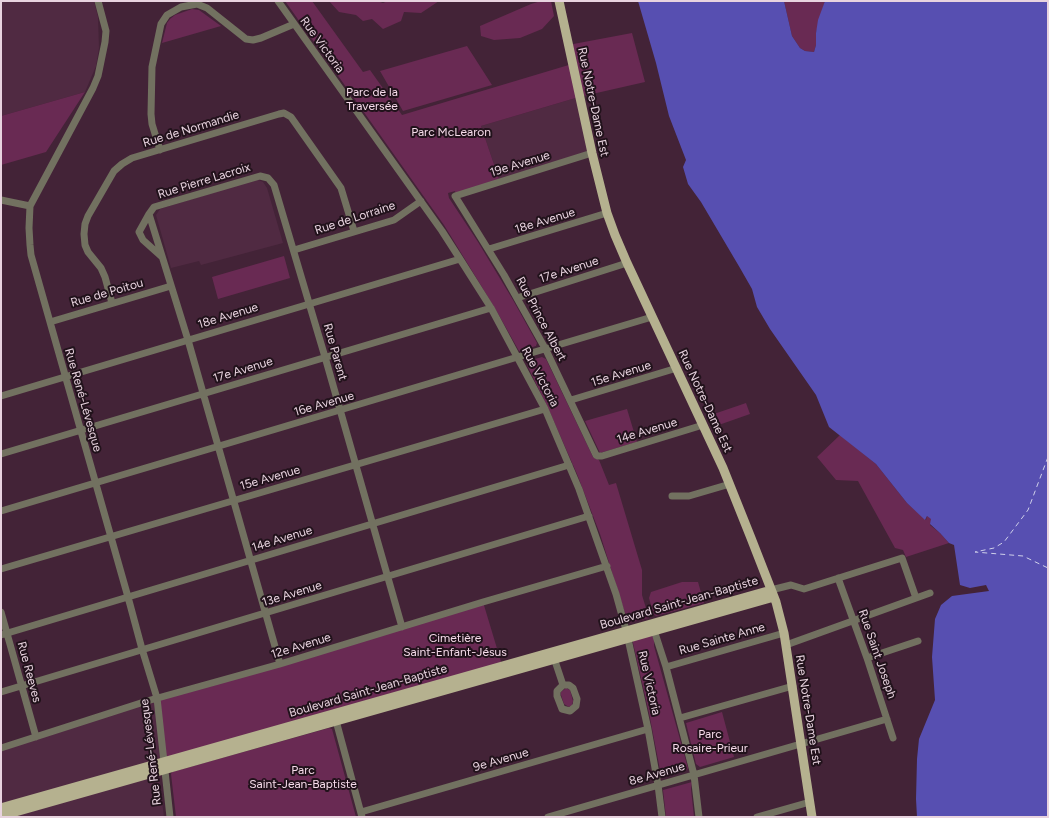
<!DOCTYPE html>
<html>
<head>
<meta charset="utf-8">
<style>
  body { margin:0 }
  #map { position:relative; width:1049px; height:818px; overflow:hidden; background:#432337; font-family:Figtree,sans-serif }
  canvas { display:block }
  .frame { position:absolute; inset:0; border:2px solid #e8d3df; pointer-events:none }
</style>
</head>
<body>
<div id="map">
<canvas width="1049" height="818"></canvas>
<div class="frame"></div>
</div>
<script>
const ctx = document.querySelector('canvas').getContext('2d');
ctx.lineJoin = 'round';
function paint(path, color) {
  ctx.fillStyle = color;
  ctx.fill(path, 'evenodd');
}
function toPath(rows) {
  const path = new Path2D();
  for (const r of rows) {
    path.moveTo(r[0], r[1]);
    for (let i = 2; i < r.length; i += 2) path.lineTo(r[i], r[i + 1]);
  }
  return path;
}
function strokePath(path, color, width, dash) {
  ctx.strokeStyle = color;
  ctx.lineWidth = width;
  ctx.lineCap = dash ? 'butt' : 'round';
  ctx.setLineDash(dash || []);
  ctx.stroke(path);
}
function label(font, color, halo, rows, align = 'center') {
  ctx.font = font + ' Figtree,sans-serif';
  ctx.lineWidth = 4;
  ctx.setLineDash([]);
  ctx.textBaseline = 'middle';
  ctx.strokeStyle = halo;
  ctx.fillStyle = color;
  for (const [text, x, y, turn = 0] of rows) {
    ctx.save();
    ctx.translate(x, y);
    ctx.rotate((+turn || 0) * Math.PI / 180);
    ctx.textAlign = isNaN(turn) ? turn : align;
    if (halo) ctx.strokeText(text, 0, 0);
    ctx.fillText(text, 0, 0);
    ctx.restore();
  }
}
paint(toPath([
  [1,1,94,1,98,17,99,48,96,66,85,92,1,116],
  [579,97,592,153,500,182,481,126],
  [256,179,263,182,267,188,283,243,201,265,199,261,171,268,156,215,160,209],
  [157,698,164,761,1,808,1,746],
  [157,776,159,778,164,817,1,817]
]), '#502a42');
paint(toPath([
  [285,1,312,1,363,72,370,70,402,115,572,64,568,45,632,33,645,82,579,97,481,126,500,182,456,196,455,191,448,193,449,198,478,242,513,300,537,343,536,346,519,351,496,310,444,225],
  [329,1,377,1,383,3,388,1,439,1,421,13,404,12,401,21,383,29,372,19,363,21,356,15,339,12],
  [541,1,551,1,554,16,542,29,520,38,494,40,481,36,480,26,531,4],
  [784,1,825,1,816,33,816,45,814,52,805,51,800,48,792,36],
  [192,9,199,10,221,26,162,43,167,23,170,19,175,15],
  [467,46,492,85,403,111,380,71],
  [85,92,46,152,1,165,1,116],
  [284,256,290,278,218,299,212,277],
  [542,357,546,359,593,457,599,460,609,485,616,483,642,570,642,595,649,618,628,623,600,534,577,474,548,408,527,365,528,361],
  [746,403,750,414,713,427,708,416],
  [627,409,637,442,600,453,585,421],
  [840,435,876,464,907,503,926,520,927,516,932,519,930,525,940,533,949,543,906,557,903,550,895,548,858,481,836,480,817,457],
  [682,582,698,582,704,603,656,616,653,613,649,598,651,592],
  [483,602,502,665,164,761,157,698],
  [647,635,654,636,654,646,688,768,687,770,664,777,661,775,649,713,633,643,633,641],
  [566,688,570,690,573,701,572,705,569,707,564,704,561,695,561,692],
  [722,712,734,757,700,767,696,764,686,723],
  [329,728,332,729,356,817,176,817,171,774,172,772],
  [692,782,691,789,694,817,666,817,663,790]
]), '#692a53');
paint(toPath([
  [638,1,784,1,792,36,800,48,805,51,814,52,816,45,816,33,818,20,825,1,1048,1,1048,817,917,817,916,799,917,759,919,739,935,700,932,657,935,619,941,605,952,596,989,591,986,585,970,588,960,585,954,545,949,543,940,533,930,524,931,519,927,516,925,520,907,503,876,464,829,427,816,395,770,329,757,307,752,289,740,268,701,202,688,184,683,167,686,160,669,116,656,63]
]), '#574fb1');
strokePath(toPath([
  [1048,457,1028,510,1004,542,994,548,975,552,1023,556,1048,568]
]), '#cfd0ea', 1, [5, 4]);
strokePath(toPath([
  [98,1,106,31,105,42,98,76,93,88,30,206,29,228,30,245,31,255,128,597,142,649,157,698,170,817],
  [278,1,442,231,460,259,491,308,545,409,579,489,616,594,626,630,648,729,658,785,662,817],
  [160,150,152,124,151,114,152,67,161,24,167,15,181,7,197,4,207,8,241,35,246,39,253,40,261,38,294,24],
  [592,153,455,196,504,275,546,350,596,455,598,456,602,456,703,425],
  [1,200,30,206],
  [149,214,154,207,260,176,268,178,274,185,325,357,402,627],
  [489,249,607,213],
  [294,250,394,220,421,201],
  [162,257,143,240,139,232,149,214,188,340,280,664],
  [517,298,627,263],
  [112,303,105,277,101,268,88,252,85,245,84,234,85,224,88,216,114,171,122,164,132,158,279,114,284,113,291,117,341,188,354,231],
  [50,322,171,286],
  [1,396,460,259],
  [571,400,677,368],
  [1,454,491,308],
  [672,496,689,496,730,484],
  [1,511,652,317],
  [1,569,545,409],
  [838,578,867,658,893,738],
  [771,590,791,585,804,589,902,558,916,598],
  [1,612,36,737],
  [653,627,666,667,694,775,699,817],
  [1,635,569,465],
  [786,645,930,593],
  [553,655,563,685],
  [867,658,918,641],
  [666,667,784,633],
  [563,685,569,685,573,688,577,699,576,706,570,711,562,709,557,696,557,691,563,685],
  [1,692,589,516],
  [335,717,362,817],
  [680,718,793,686],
  [1,748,147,701,280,664,483,602,607,566],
  [361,812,648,729],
  [548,817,887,719],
  [757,817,810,802]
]), '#727160', 7);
strokePath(toPath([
  [559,1,592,153,607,213,615,235,627,263,723,468,751,538,776,602,784,633,812,817],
  [1,808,771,590],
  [1,816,774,597]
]), '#b5b18f', 9);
label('12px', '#e8d3df', '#21121b', [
  ["Rue Victoria",322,45,54],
  ["Rue Notre-Dame Est",593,102,78],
  ["Rue de Normandie",191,129,-17],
  ["19e Avenue",520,164,-17],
  ["Rue Pierre Lacroix",204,181,-17],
  ["Rue de Lorraine",355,218,-18],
  ["18e Avenue",545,221,-17],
  ["17e Avenue",569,270,-18],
  ["Rue de Poitou",107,293,-16],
  ["18e Avenue",228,316,-17],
  ["Rue Prince Albert",541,319,62],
  ["Rue Parent",335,352,74],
  ["17e Avenue",243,370,-17],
  ["15e Avenue",621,374,-17],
  ["Rue Victoria",540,377,62],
  ["Rue René-Lévesque",83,400,74],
  ["Rue Notre-Dame Est",705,401,65],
  ["16e Avenue",324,404,-16],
  ["14e Avenue",647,431,-17],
  ["15e Avenue",270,478,-16],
  ["14e Avenue",282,539,-17],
  ["13e Avenue",292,594,-17],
  ["Boulevard Saint-Jean-Baptiste",679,603,-16],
  ["Rue Sainte Anne",722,639,-16],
  ["12e Avenue",301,646,-17],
  ["Rue Saint Joseph",877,654,71],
  ["Rue Reeves",29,672,75],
  ["Rue Victoria",649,683,77],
  ["Boulevard Saint-Jean-Baptiste",368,691,-16],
  ["Rue Notre-Dame Est",808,710,81],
  ["Rue René-Lévesque",151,752,-97],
  ["9e Avenue",501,760,-16],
  ["8e Avenue",657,774,-16]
]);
label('12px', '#f6dbea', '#21121b', [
  ["Parc de la",372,92],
  ["Traversée",372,106],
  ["Parc McLearon",451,132],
  ["Cimetière",455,638],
  ["Saint-Enfant-Jésus",455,652],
  ["Parc",710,734],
  ["Rosaire-Prieur",710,748],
  ["Parc",303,770],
  ["Saint-Jean-Baptiste",303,784]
]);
</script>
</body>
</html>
